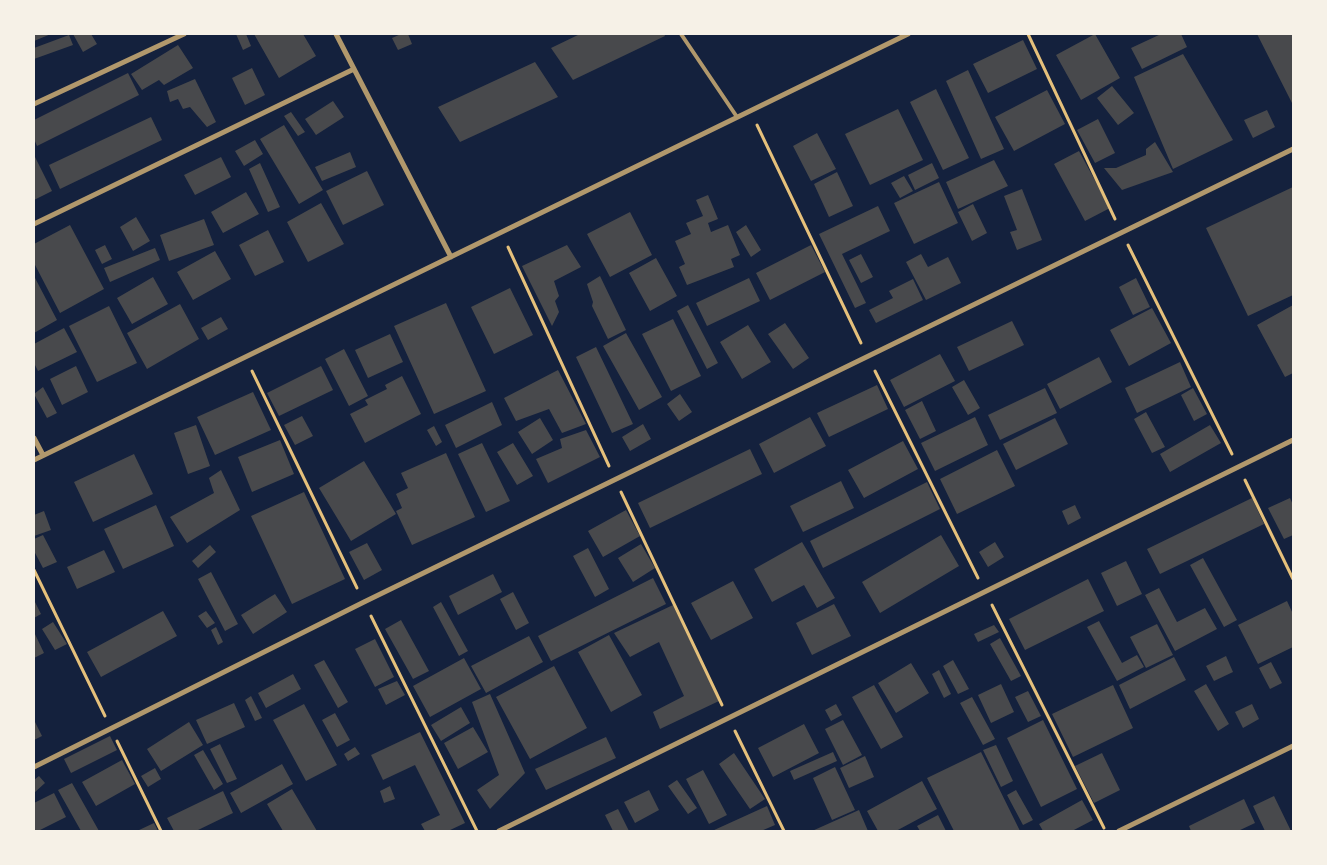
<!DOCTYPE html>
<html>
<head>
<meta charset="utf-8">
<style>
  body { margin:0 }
  #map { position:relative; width:1327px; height:865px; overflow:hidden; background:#14213d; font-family:"Archivo Narrow",sans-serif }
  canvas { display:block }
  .frame { position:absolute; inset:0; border:35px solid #f6f1e7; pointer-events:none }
</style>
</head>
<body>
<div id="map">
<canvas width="1327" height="865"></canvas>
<div class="frame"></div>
</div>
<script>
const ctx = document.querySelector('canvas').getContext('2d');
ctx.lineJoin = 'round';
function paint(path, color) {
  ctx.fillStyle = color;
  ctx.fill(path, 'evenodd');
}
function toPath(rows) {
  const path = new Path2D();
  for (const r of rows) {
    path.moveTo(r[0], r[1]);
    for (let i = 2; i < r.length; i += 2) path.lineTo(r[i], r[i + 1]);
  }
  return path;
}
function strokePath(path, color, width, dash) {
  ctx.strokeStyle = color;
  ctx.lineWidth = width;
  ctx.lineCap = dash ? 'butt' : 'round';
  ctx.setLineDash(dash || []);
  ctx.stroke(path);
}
paint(toPath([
  [34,34,51,34,34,41],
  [73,34,91,34,97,44,83,52],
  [236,34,246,34,251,46,243,50],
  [254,34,303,34,316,56,279,78],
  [401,34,408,34,412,44,398,50,392,38],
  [580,34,664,34,665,36,573,80,551,48],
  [1095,34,1120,78,1081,100,1056,55],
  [1161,34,1181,34,1187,47,1142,69,1131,48],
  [1257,34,1293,34,1293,105],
  [69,35,73,45,34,59,34,48],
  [1023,40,1037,69,988,93,973,64],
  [178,45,193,68,164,85,159,80,142,90,131,74],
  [1183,54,1233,140,1173,169,1134,77],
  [535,62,558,97,460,142,438,107],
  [252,68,265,95,245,105,232,78],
  [968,70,1004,149,981,159,946,81],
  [128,73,139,95,37,146,34,139,34,120],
  [195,79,216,122,207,127,190,107,183,109,178,99,170,102,167,91],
  [1112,86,1134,113,1118,125,1097,98],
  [936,89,969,158,943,170,910,102],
  [1047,90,1065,124,1014,151,995,117],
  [333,101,344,117,316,135,305,119],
  [898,109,923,160,870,185,845,134],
  [1267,110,1275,127,1253,138,1244,120],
  [291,112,305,132,298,136,284,116],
  [151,117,162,140,60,189,49,165],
  [1098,119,1115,153,1095,163,1077,130],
  [284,125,323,190,299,204,260,139],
  [817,133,836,169,811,181,793,146],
  [255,140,263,154,244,166,235,151],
  [1155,142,1173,172,1122,190,1104,168,1116,168,1146,155,1146,149],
  [1079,151,1110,208,1085,221,1054,164],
  [350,152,356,167,322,181,315,167],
  [34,155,52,191,34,200],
  [221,157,231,177,195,195,184,175],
  [994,160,1008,186,958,209,946,182],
  [260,163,280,207,268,212,249,169],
  [932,163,939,178,915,190,908,175],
  [367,171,384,205,343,225,326,191],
  [837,172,853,206,829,217,814,184],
  [904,176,913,191,900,198,891,183],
  [939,182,958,223,914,244,894,203],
  [1293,187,1293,295,1248,316,1206,228],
  [1022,189,1042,240,1017,250,1010,232,1017,230,1004,196],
  [246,192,259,214,223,233,211,212],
  [708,195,718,219,708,223,711,232,728,225,740,255,731,259,734,267,687,285,679,267,685,264,675,241,691,234,686,223,703,216,696,200],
  [321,203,344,244,308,262,287,222],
  [973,204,987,233,972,241,958,212],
  [878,206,890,231,842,254,866,303,855,308,819,234],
  [630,212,652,255,610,277,587,234],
  [136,217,150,241,133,251,120,227],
  [204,219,214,245,169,261,160,235],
  [70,225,104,289,60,313,34,263,34,244],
  [746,225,761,250,751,257,736,232],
  [268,230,284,262,255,276,239,245],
  [105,245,112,259,102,264,95,250],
  [567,245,581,267,554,281,559,296,555,301,559,312,552,326,522,266],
  [811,245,825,272,770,300,756,273],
  [155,248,160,260,110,282,104,268],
  [215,251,231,279,193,300,177,272],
  [861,254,873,277,861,283,849,260],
  [921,254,928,267,948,257,961,283,926,300,906,262],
  [656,258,677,296,650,311,629,273],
  [34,276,57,320,34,333],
  [600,276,626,330,608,339,592,306,593,302,587,284],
  [153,277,168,304,132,324,117,298],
  [749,278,760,301,707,326,696,303],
  [1136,278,1150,307,1133,315,1119,287],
  [913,279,923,300,876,323,869,310,893,298,889,291],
  [510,288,533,335,494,354,471,307],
  [446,303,486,391,434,414,394,326],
  [180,304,199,339,147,369,127,333],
  [688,305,718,363,707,369,677,311],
  [1293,305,1293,373,1285,377,1257,325],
  [109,306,137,363,97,382,69,326],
  [1152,308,1171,343,1129,366,1110,330],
  [221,317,228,329,208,340,201,328],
  [673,319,701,376,671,391,642,334],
  [1012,321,1024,345,969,371,957,347],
  [785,323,809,358,793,369,768,334],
  [748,325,771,362,742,379,720,342],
  [64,328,77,352,38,371,34,363,34,344],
  [626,333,662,397,639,410,603,346],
  [390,334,403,362,368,378,355,350],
  [596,347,633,424,612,433,576,357],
  [344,349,368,396,349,406,325,359],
  [940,354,955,381,904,407,890,380],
  [1099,357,1112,382,1060,409,1047,384],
  [1180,362,1191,387,1137,413,1125,388],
  [76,366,88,392,62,405,50,379],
  [321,366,333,390,279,416,267,393],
  [558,370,586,424,562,433,549,409,516,421,504,398],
  [402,376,421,414,365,443,350,414,368,405,365,400,387,389,385,385],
  [964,380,980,408,968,415,952,387],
  [877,385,888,409,829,437,817,413],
  [43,387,57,413,47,418,34,394],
  [1045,388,1057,413,1000,440,988,415],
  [1193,388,1207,414,1194,421,1181,395],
  [253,392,271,430,215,455,197,417],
  [680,394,692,412,679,421,667,404],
  [922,401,936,431,920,439,905,410],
  [492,402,502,425,456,448,445,425],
  [1146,412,1165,447,1152,453,1134,419],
  [302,416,313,436,295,445,284,425],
  [810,417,826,446,774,473,759,444],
  [975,417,988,445,935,471,921,443],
  [540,418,553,440,532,454,518,432],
  [1055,418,1068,444,1016,470,1003,444],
  [643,424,651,439,630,451,622,437],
  [196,425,210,466,188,474,174,433],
  [1210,425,1221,443,1170,472,1160,454],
  [434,426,442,442,436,446,427,430],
  [586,430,600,457,548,483,536,459,562,448,560,439],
  [280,440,294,474,252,492,238,457],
  [903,441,918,469,864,498,848,470],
  [482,443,510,501,486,512,458,454],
  [513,443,533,476,517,485,497,452],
  [750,449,762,474,650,528,638,503],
  [997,450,1015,486,957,514,940,479],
  [446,453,475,517,412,545,396,511,402,508,396,494,408,488,401,473],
  [134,454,153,494,93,522,74,482],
  [364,461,396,514,351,541,319,488],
  [221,470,240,510,187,543,170,517,214,493,209,478],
  [841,481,854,508,803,532,790,506],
  [927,482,940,509,823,568,810,541],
  [304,492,345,579,292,604,251,516],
  [1252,498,1264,524,1160,574,1147,549],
  [1290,498,1293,505,1293,535,1284,539,1268,508],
  [156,505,174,546,123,569,104,529],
  [1075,505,1081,518,1068,525,1062,511],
  [626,510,640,536,603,557,588,531],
  [44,511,51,530,34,536,34,515],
  [43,535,57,562,43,568,34,551,34,539],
  [941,535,959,566,880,613,862,582],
  [802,542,835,598,817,608,804,585,772,602,754,569],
  [995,542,1004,557,988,567,979,552],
  [367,543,382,570,364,580,349,552],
  [641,544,655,568,633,582,618,558],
  [210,545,216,552,198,568,192,561],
  [588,548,609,589,595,597,573,556],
  [104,550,115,572,77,589,67,567],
  [1203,558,1237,620,1224,627,1190,565],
  [1126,561,1142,594,1117,606,1101,573],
  [211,572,238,624,225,631,198,579],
  [493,574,502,592,458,615,449,596],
  [653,578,666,604,551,661,538,636],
  [1088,579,1104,611,1025,650,1009,619],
  [733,581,753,618,711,640,691,603],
  [1159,588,1177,622,1205,608,1217,629,1175,651,1145,595],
  [513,592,529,623,516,630,500,599],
  [275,594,287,612,253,634,241,615],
  [34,600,41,614,34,618],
  [1287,601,1293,614,1293,647,1258,664,1238,625],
  [441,602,468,651,459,656,433,607],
  [834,604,851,636,812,655,796,623],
  [673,605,719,701,660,729,653,712,684,696,659,642,630,657,614,633],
  [163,611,177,636,101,677,87,652],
  [206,611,215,623,207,628,198,616],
  [401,620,429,671,413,679,385,629],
  [1099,621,1122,663,1137,655,1144,667,1117,681,1087,627],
  [53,622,67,644,55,650,42,629],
  [1157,624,1173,655,1146,668,1130,637],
  [994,625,999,632,978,642,974,634],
  [216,627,223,642,218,645,211,630],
  [34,632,44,653,34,658],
  [609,635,642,695,611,712,578,652],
  [529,636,543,662,486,693,471,666],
  [1000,638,1021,676,1011,681,990,644],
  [375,639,394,677,375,687,355,649],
  [1226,656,1233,672,1214,681,1206,666],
  [1174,657,1186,680,1130,709,1119,685],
  [464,658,481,689,430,717,413,686],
  [324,660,348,702,338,708,314,665],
  [953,660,969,689,958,694,943,666],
  [1271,662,1282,683,1270,689,1259,668],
  [911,663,929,693,896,713,878,683],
  [554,666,587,728,530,759,496,697],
  [939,670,951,694,944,698,932,674],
  [293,674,301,689,266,708,258,693],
  [397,681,405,695,386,705,378,689],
  [1001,684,1014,712,991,723,978,695],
  [1206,684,1229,724,1218,731,1194,691],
  [874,685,903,737,881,749,852,697],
  [1113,685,1133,728,1073,757,1052,714],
  [1028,691,1041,716,1028,722,1015,697],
  [490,694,525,773,490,809,477,790,499,775,472,702],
  [251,696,262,718,255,721,245,700],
  [972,697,995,739,983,745,960,703],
  [234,703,245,727,207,744,196,720],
  [304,704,337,765,306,781,273,720],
  [836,704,842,715,831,721,825,710],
  [1252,704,1259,719,1243,728,1235,712],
  [461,707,470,723,441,741,431,725],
  [335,713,350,740,337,747,322,720],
  [34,720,42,736,34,740],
  [843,720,862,755,843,765,825,729],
  [1043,720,1077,789,1041,807,1007,738],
  [189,722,203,745,161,771,147,749],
  [804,724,819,753,773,777,758,748],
  [473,727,488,752,458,769,444,743],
  [420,732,465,823,448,831,425,831,421,824,440,815,415,765,383,780,371,755],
  [110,736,117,750,71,773,64,759],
  [606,737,616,758,546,790,535,769],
  [220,744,237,779,227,783,210,749],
  [996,745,1013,781,1001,787,983,750],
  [355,747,360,754,348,761,344,754],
  [203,750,223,784,214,790,194,755],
  [833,752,837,761,794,780,790,771],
  [981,752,1020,831,954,831,927,778],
  [734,753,765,799,750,809,719,764],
  [1102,753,1120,790,1094,803,1075,766],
  [865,756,874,777,849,788,840,768],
  [122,760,135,784,96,806,82,782],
  [282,764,293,784,241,813,230,793],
  [835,767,855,810,832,820,813,778],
  [155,768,161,779,148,787,141,776],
  [703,770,727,815,709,824,686,779],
  [39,776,45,783,34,793,34,780],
  [677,780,697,808,688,814,668,786],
  [922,781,937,809,896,831,878,831,867,811],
  [72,783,99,831,81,831,58,790],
  [390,786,395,799,384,803,380,791],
  [292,789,317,831,283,831,267,804],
  [649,790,659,810,635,823,624,802],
  [1016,790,1033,820,1023,825,1007,795],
  [223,791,233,813,196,831,174,831,167,818],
  [54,793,66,817,38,831,34,831,34,803],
  [1274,796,1291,831,1265,831,1253,806],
  [1244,799,1255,823,1238,831,1191,831,1189,826],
  [1082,800,1093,820,1072,831,1043,831,1039,824],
  [767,806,775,825,761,831,712,831],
  [618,809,629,831,613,831,605,815],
  [859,810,868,831,812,831],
  [938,815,946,831,920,831,917,826],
  [154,823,158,831,137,831]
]), '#48494c');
strokePath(toPath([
  [1028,34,1115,219],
  [757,125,861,343],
  [1128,245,1232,454],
  [508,247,609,466],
  [252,371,357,588],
  [875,371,978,578],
  [1245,480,1293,579],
  [621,492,722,705],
  [34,570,105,716],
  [992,605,1104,828],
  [371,616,477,831],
  [735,731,784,831],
  [117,741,161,831]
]), '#e5c07b', 3);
strokePath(toPath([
  [681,34,737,117]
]), '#b1986c', 4);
strokePath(toPath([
  [336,34,451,257],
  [34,104,184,34],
  [34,224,354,69],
  [34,438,43,455],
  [34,460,908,34],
  [34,767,364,602,1293,149],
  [499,831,1293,440],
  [1119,831,1293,746]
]), '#b1986c', 5);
</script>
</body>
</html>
